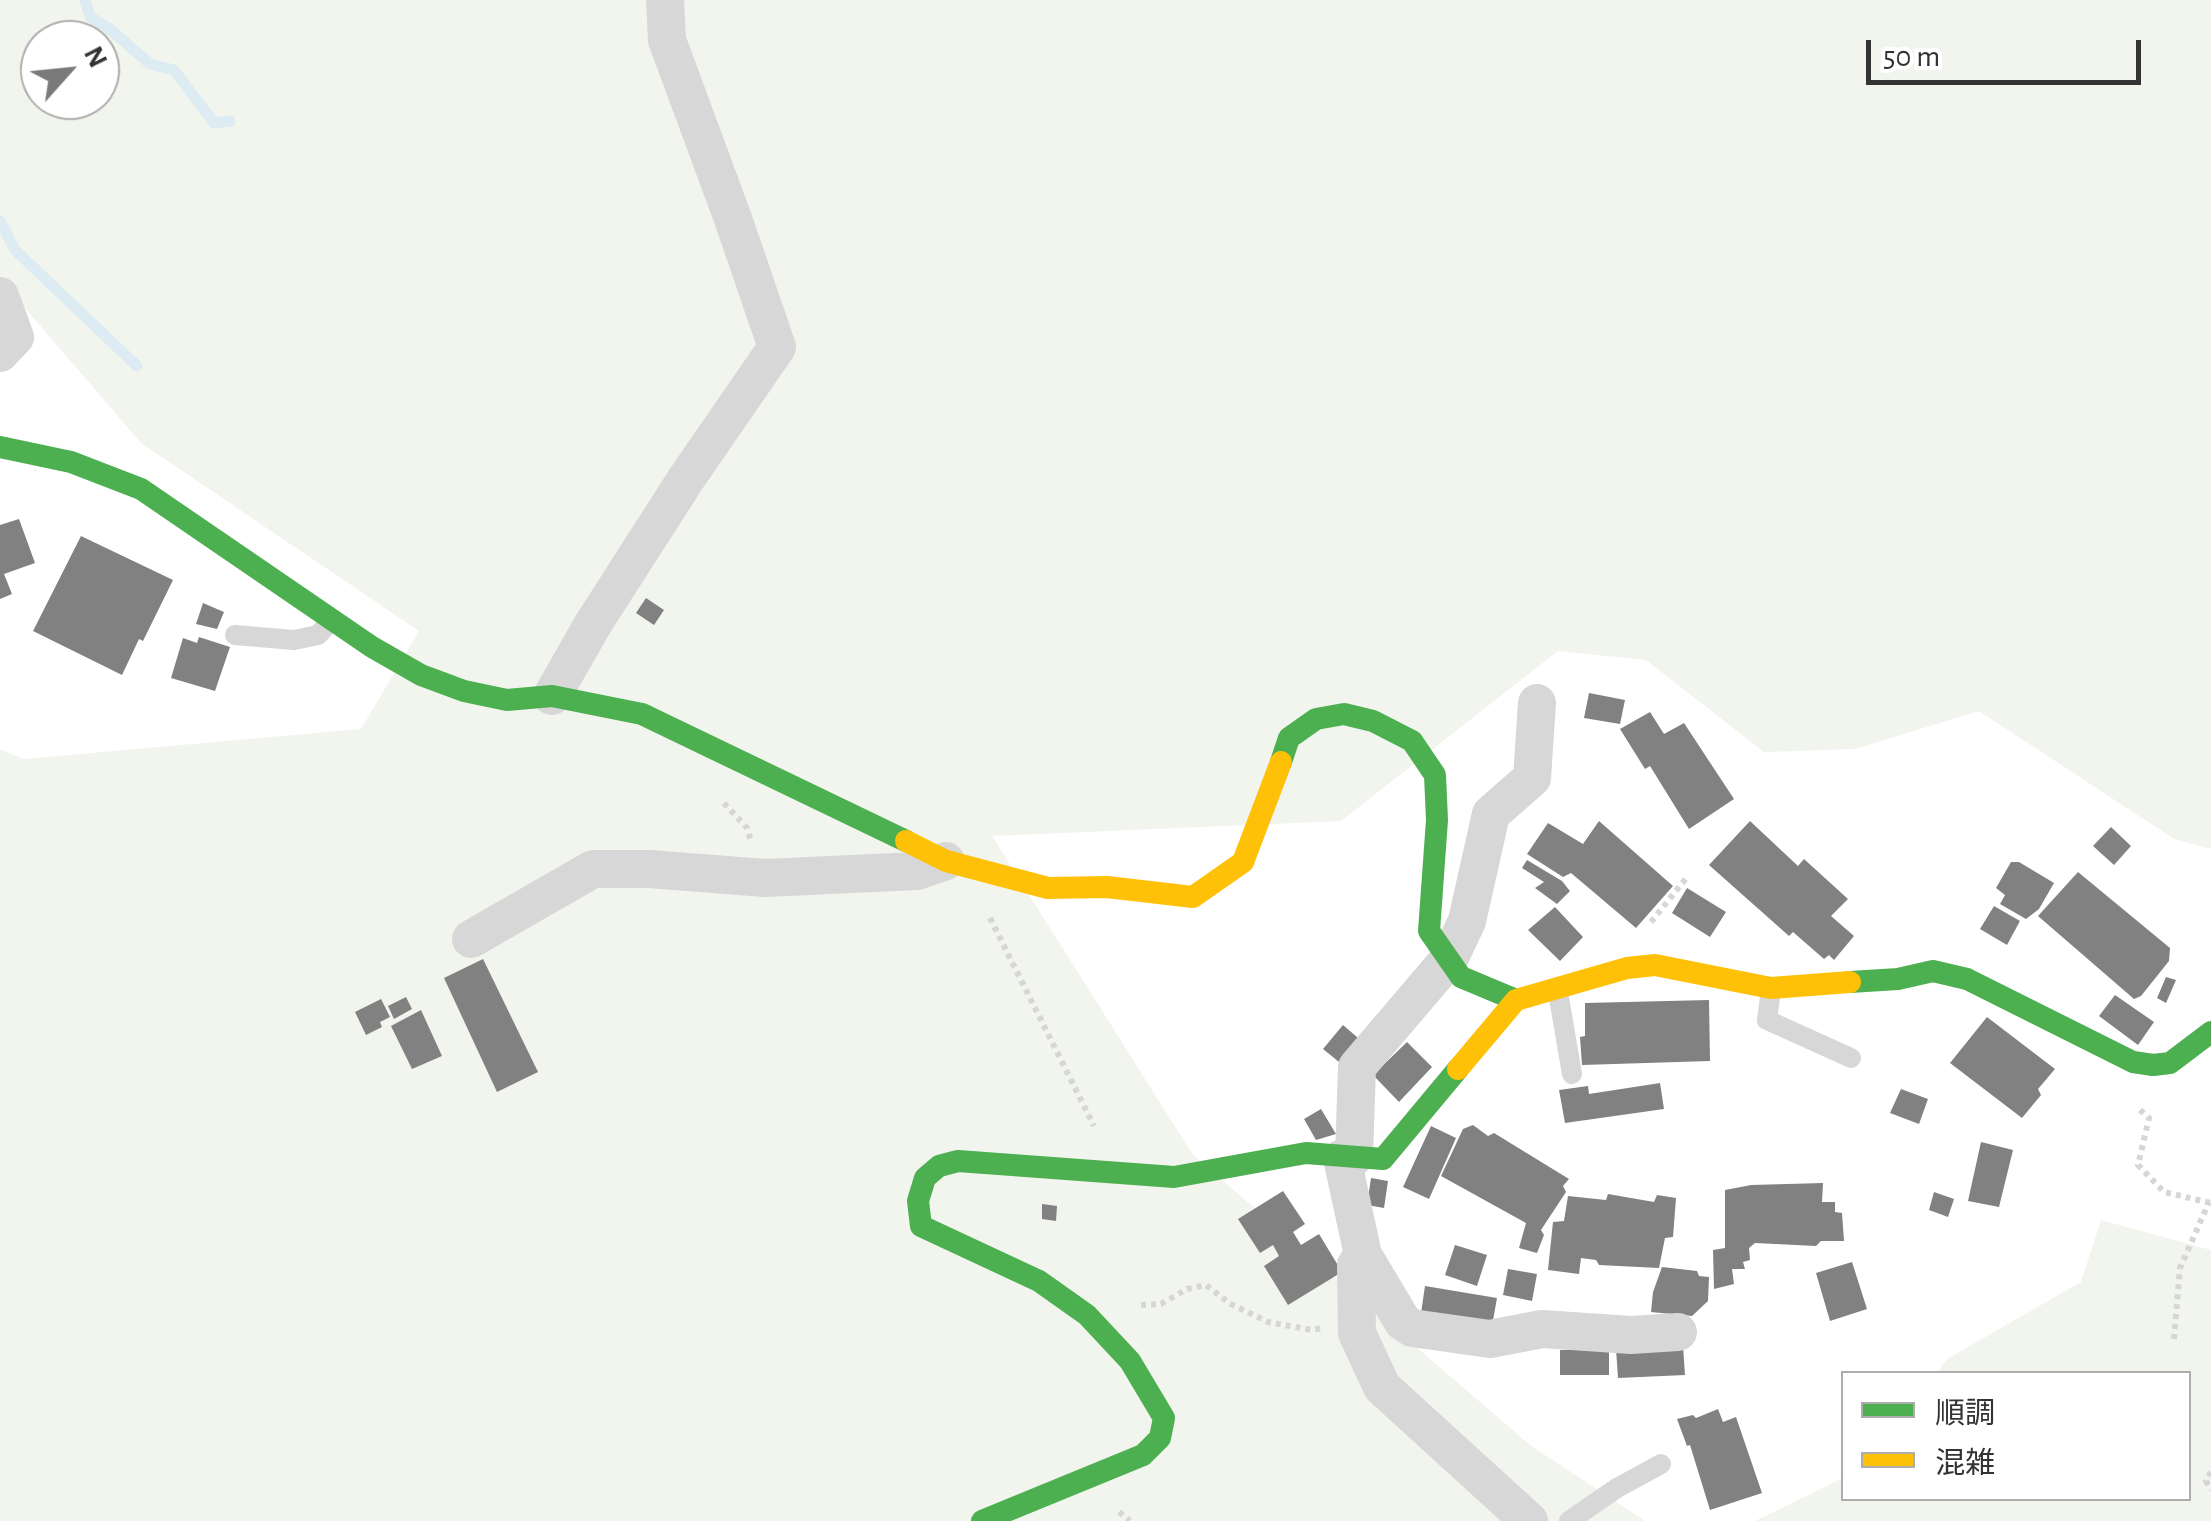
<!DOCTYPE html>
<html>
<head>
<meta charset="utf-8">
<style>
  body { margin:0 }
  #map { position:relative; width:2211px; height:1521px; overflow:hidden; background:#fff; font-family:"Alegreya Sans","Noto Sans JP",sans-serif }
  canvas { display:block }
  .legend { position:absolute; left:1841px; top:1371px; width:350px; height:130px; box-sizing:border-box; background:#fff; border:2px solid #adadad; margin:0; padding:12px 18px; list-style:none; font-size:30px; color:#333 }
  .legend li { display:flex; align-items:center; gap:20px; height:50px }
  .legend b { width:50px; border:2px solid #adadad }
  .north { position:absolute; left:20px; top:20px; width:100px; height:100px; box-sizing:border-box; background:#fff; border:2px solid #adadad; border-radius:50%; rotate:63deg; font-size:28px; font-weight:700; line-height:40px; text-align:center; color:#333 }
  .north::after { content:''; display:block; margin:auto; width:35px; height:45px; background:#7a7a7a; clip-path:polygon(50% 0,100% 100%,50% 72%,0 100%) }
  .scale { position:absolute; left:1866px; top:40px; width:275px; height:45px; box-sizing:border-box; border:5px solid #333; border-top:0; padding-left:12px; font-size:30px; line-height:35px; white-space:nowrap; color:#333; -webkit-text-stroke:8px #fff; paint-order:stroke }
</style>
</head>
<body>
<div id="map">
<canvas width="2211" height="1521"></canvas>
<ul class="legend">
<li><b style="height:12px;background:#4caf50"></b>順調</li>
<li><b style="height:12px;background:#ffc107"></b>混雑</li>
</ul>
<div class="north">N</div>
<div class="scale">50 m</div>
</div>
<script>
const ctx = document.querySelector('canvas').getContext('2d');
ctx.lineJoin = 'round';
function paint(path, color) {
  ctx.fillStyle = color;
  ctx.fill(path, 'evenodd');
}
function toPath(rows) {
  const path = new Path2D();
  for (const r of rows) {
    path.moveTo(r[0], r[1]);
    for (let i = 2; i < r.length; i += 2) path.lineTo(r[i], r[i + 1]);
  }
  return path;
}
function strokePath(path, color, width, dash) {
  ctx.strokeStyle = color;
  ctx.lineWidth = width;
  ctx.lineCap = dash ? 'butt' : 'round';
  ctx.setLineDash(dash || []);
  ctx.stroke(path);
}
paint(toPath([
  [0,0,2211,0,2211,849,2174,839,1979,711,1855,749,1764,752,1646,660,1558,651,1341,821,992,836,1193,1155,1530,1445,1645,1521,0,1521,0,749,24,759,361,729,419,631,141,443,0,279],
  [40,40,100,40,100,100,40,100],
  [2101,1220,2211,1250,2211,1521,1755,1521,1843,1478,1844,1498,2188,1498,2188,1374,1937,1373,1947,1359,2081,1282]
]), '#f1f5ed');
strokePath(toPath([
  [85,0,90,17,110,29,150,64,174,70,214,123,230,121],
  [0,221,15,250,137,366]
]), '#ddebf3', 11);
paint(toPath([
  [19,519,35,563,4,574,12,594,0,599,0,525],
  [81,536,173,580,143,641,139,639,122,675,33,631],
  [646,598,664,610,654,625,636,613],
  [203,603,224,612,217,629,196,624],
  [199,637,230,647,215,691,171,678,183,638,197,643],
  [1589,693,1625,700,1620,724,1584,718],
  [1650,712,1664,734,1684,723,1734,799,1689,829,1650,766,1645,769,1620,729],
  [1599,821,1673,886,1636,928,1571,873,1563,877,1527,854,1548,823,1583,844],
  [1750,821,1798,866,1804,859,1848,899,1831,916,1854,936,1834,960,1829,955,1824,959,1793,932,1789,936,1709,865],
  [2111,827,2131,846,2114,865,2093,846],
  [1527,860,1562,881,1570,891,1557,904,1535,888,1544,882,1522,868],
  [2011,862,2019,862,2054,883,2039,909,2026,919,2000,904,2005,895,1996,888],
  [2078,872,2170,948,2169,961,2141,996,2134,999,2038,916],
  [1687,888,1726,912,1710,937,1672,913],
  [1994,906,2020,921,2007,945,1980,929],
  [1555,907,1583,937,1560,961,1528,930],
  [483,959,538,1072,497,1092,444,978],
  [2166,977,2176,980,2166,1003,2157,998],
  [2115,995,2154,1022,2138,1045,2099,1016],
  [406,997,412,1009,394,1019,388,1006],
  [381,999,390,1017,380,1022,382,1027,366,1035,355,1012],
  [1709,1000,1710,1061,1582,1065,1580,1037,1585,1036,1585,1003],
  [421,1010,442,1056,412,1069,391,1026],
  [1987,1017,2055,1069,2038,1089,2041,1095,2022,1118,1950,1063],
  [1343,1025,1364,1043,1344,1066,1323,1049],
  [1407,1042,1432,1067,1399,1102,1373,1075],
  [1660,1083,1664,1109,1565,1123,1559,1090,1588,1086,1589,1094],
  [1901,1089,1928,1099,1919,1124,1890,1113],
  [1321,1109,1336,1134,1316,1140,1304,1119],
  [1473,1125,1488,1136,1494,1133,1569,1179,1563,1186,1566,1192,1541,1230,1544,1235,1537,1253,1519,1248,1526,1223,1441,1176,1463,1129],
  [1431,1126,1456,1138,1429,1199,1403,1187],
  [1981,1142,2013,1150,1999,1207,1968,1201],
  [1371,1178,1388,1181,1384,1208,1367,1205],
  [1823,1183,1822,1202,1835,1202,1835,1212,1842,1213,1844,1241,1821,1241,1816,1246,1755,1243,1749,1248,1750,1260,1743,1262,1745,1269,1732,1269,1734,1284,1714,1289,1713,1250,1725,1248,1725,1190,1751,1185],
  [1283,1191,1305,1224,1293,1232,1301,1245,1319,1234,1342,1272,1288,1305,1264,1266,1279,1256,1273,1245,1260,1253,1238,1219],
  [1934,1192,1954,1199,1948,1217,1929,1210],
  [1608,1194,1654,1202,1657,1195,1676,1198,1673,1237,1665,1238,1659,1268,1599,1265,1596,1260,1581,1258,1579,1274,1548,1270,1553,1222,1564,1221,1568,1196,1606,1200],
  [1042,1204,1057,1206,1056,1221,1042,1219],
  [1455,1245,1487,1255,1477,1286,1445,1275],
  [1852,1262,1867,1309,1830,1321,1816,1273],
  [1662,1267,1697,1271,1699,1276,1709,1277,1708,1301,1692,1316,1651,1312,1653,1292],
  [1508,1269,1537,1274,1532,1301,1503,1295],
  [1425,1286,1497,1298,1492,1326,1421,1313],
  [1683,1346,1685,1375,1618,1378,1616,1349],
  [1560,1350,1609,1350,1609,1375,1560,1375],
  [1718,1409,1723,1422,1736,1417,1762,1493,1710,1510,1690,1445,1687,1446,1677,1419,1693,1415,1696,1418]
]), '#818181');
strokePath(toPath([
  [724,803,747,828,751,841],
  [990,918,1094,1126],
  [1651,922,1688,876],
  [2140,1110,2149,1118,2138,1165,2164,1192,2211,1203],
  [1141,1305,1161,1304,1187,1289,1206,1285,1229,1303,1268,1322,1312,1330,1323,1328],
  [2174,1339,2180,1268,2209,1202],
  [2211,1472,2206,1481,2211,1490],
  [1119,1512,1130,1521]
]), '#d6d6d6', 6, [5, 5]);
strokePath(toPath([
  [235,635,294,640,318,635,328,624],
  [1771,990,1767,1020,1851,1058],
  [1558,992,1572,1074],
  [1569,1521,1617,1488,1661,1464]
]), '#d7d7d7', 20);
strokePath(toPath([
  [0,296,15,337,0,353],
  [552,696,593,624,686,479,777,347,732,216,667,40,665,0],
  [471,939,593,869,649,869,765,878,917,871,946,861],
  [1354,1157,1357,1067,1449,959,1467,921,1491,814,1532,778,1537,703],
  [1342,1158,1363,1255,1403,1322,1412,1328,1490,1339,1542,1329,1631,1335,1678,1332],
  [1363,1255,1356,1265,1357,1333,1382,1387,1529,1521]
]), '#d7d7d7', 38);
strokePath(toPath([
  [0,447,71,462,141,489,372,647,421,675,464,691,507,700,552,696,642,714,906,841],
  [1281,762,1289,738,1316,719,1344,714,1373,721,1412,741,1435,775,1437,820,1429,931,1461,977,1516,1000],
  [1850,982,1898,979,1933,971,1967,979,2133,1062,2153,1065,2170,1063,2211,1032],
  [982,1521,1143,1455,1160,1438,1164,1418,1130,1361,1087,1315,1039,1281,921,1226,918,1201,925,1178,939,1166,958,1161,1174,1177,1306,1153,1383,1159,1458,1069]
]), '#4caf50', 22);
strokePath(toPath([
  [906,841,946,861,1048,888,1107,887,1193,897,1243,862,1281,762],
  [1458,1069,1516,1000,1627,968,1655,965,1771,988,1850,982]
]), '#ffc107', 22);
</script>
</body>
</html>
